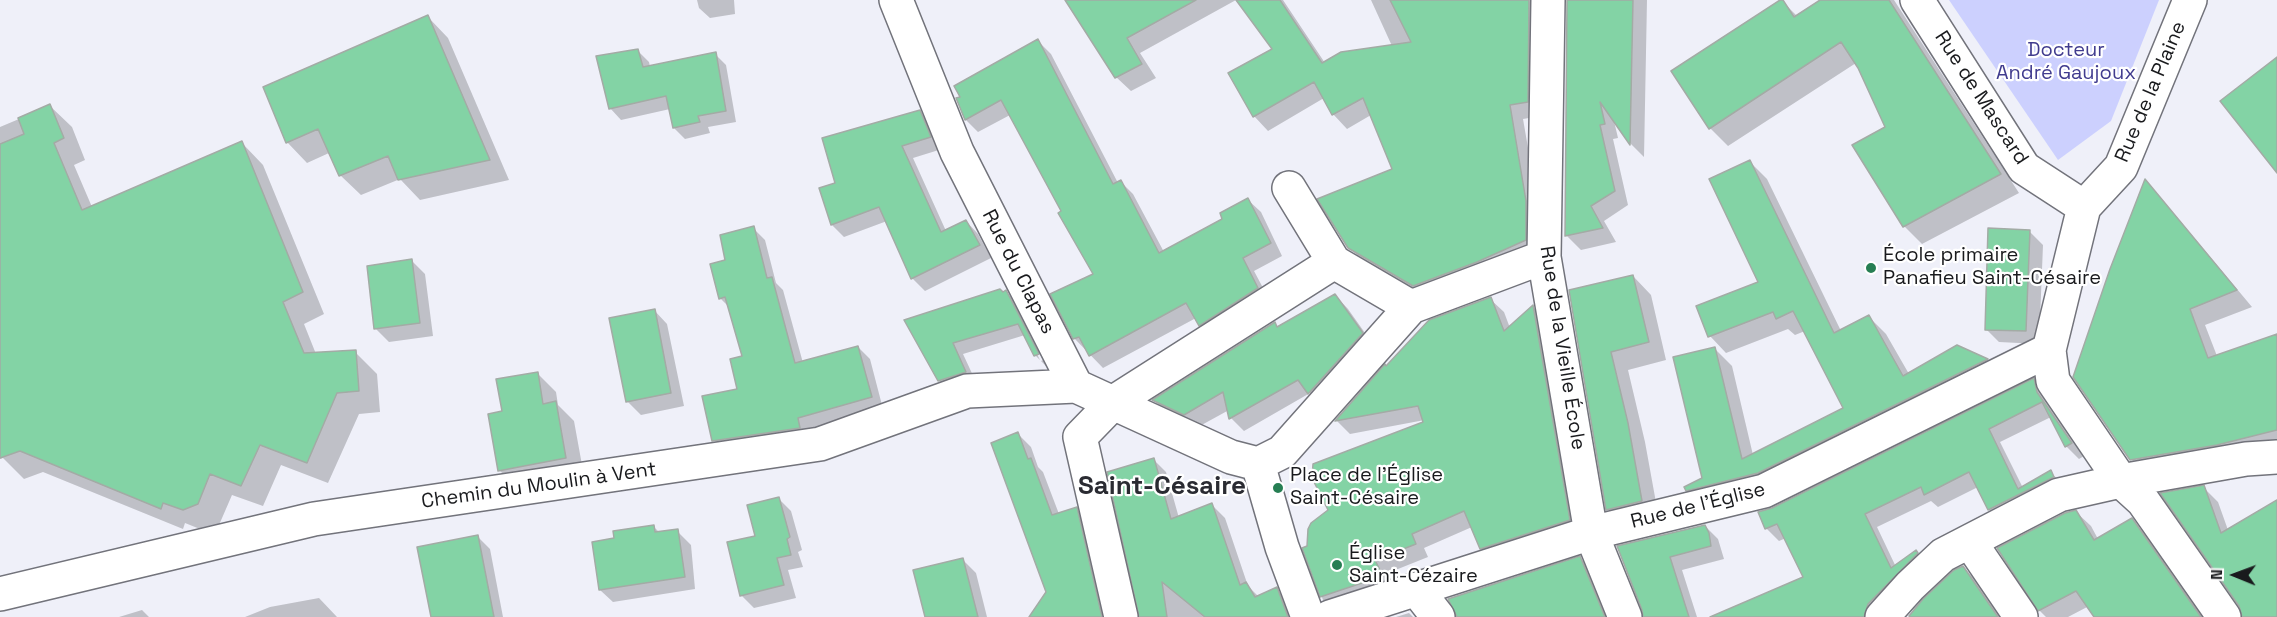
<!DOCTYPE html>
<html>
<head>
<meta charset="utf-8">
<style>
  body { margin:0 }
  #map { position:relative; width:2277px; height:617px; overflow:hidden; background:#eff0f9; font-family:"Space Grotesk",sans-serif }
  canvas { display:block }
  .north { position:absolute; left:2205px; top:545px; width:60px; height:60px; -webkit-text-stroke:4px #fff; paint-order:stroke; rotate:271deg; font-size:16px; font-weight:700; line-height:24px; text-align:center; color:#191a1d }
  .north::after { content:''; display:block; margin:auto; width:21px; height:27px; background:#191a1d; clip-path:polygon(50% 0,100% 100%,50% 72%,0 100%) }
</style>
</head>
<body>
<div id="map">
<canvas width="2277" height="617"></canvas>
<div class="north">N</div>
</div>
<script>
const ctx = document.querySelector('canvas').getContext('2d');
ctx.lineJoin = 'round';
function paint(path, color) {
  ctx.fillStyle = color;
  ctx.fill(path, 'evenodd');
}
function toPath(rows) {
  const path = new Path2D();
  for (const r of rows) {
    path.moveTo(r[0], r[1]);
    for (let i = 2; i < r.length; i += 2) path.lineTo(r[i], r[i + 1]);
  }
  return path;
}
function strokePath(path, color, width, dash) {
  ctx.strokeStyle = color;
  ctx.lineWidth = width;
  ctx.lineCap = dash ? 'butt' : 'round';
  ctx.setLineDash(dash || []);
  ctx.stroke(path);
}
function label(font, color, halo, rows, align = 'center') {
  ctx.font = font + ' "Space Grotesk",sans-serif';
  ctx.lineWidth = 4.5;
  ctx.setLineDash([]);
  ctx.textBaseline = 'middle';
  ctx.strokeStyle = halo;
  ctx.fillStyle = color;
  for (const [text, x, y, turn = 0] of rows) {
    ctx.save();
    ctx.translate(x, y);
    ctx.rotate((+turn || 0) * Math.PI / 180);
    ctx.textAlign = isNaN(turn) ? turn : align;
    if (halo) ctx.strokeText(text, 0, 0);
    ctx.fillText(text, 0, 0);
    ctx.restore();
  }
}
paint(toPath([
  [1949,0,2159,0,2111,121,2058,160]
]), '#ccd0fe');
paint(toPath([
  [697,0,734,0,735,14,710,18,699,8],
  [1067,0,1236,0,1140,53,1156,78,1131,91,1116,77],
  [1238,0,1283,0,1325,63,1392,46,1371,0,1551,0,1541,116,1523,119,1540,217,1539,254,1428,300,1364,262,1349,247,1394,170,1371,115,1347,129,1333,114,1324,98,1268,131,1254,116,1274,49],
  [1568,0,1647,0,1644,157,1631,144,1614,121,1618,138,1613,139,1628,205,1604,221,1616,242,1581,250,1567,236],
  [1822,0,1894,0,2019,193,1922,244,1904,226,1887,128,1856,63,1728,146,1710,128,1782,1,1797,16],
  [428,17,448,38,509,180,420,200,400,179,361,195,340,175,329,153,307,163,287,142],
  [1038,41,1051,54,1118,183,1120,181,1133,194,1164,252,1224,219,1248,200,1261,212,1282,256,1254,271,1270,301,1213,338,1200,325,1196,318,1103,368,1074,338,1095,275,1010,115,978,132,966,120,958,99],
  [638,51,649,62,650,67,715,54,726,65,736,122,708,127,710,133,685,139,674,128,670,109,621,120,610,108],
  [50,106,72,127,85,160,74,165,92,207,242,143,263,165,324,314,304,324,316,354,355,352,377,374,380,412,359,414,328,483,281,465,263,506,232,495,219,525,205,531,185,523,183,529,43,472,24,479,3,458,0,459,0,127],
  [920,112,932,124,942,149,913,158,946,231,966,221,978,234,991,258,925,291,913,279,887,221,844,237,832,225,836,184],
  [1750,162,1767,179,1841,331,1869,317,1886,334,1909,374,1957,347,1987,360,2003,377,1704,507,1687,490,1704,479,1715,349,1732,366,1753,455,1845,408,1805,331,1795,335,1788,329,1726,353,1710,336,1760,283],
  [2145,181,2160,197,2252,307,2205,325,2217,356,2277,335,2277,449,2147,476,2131,459],
  [753,228,765,240,776,283,783,290,803,363,858,347,870,359,883,409,726,452,714,440,739,391,744,357,730,308,720,298,727,261],
  [2029,231,2043,245,2039,344,1999,342,1986,329],
  [412,261,425,274,433,336,389,342,376,329],
  [1633,276,1651,295,1666,360,1628,370,1645,442,1659,519,1626,528,1608,509,1570,292],
  [1006,292,1017,303,1048,365,1046,366,1041,361,1043,360,1030,333,1027,334,1040,360,1035,355,1025,335,963,354,976,382,950,391,939,381,906,320],
  [1335,295,1348,309,1375,347,1322,406,1310,393,1244,431,1231,418,1229,410,1198,427,1167,413,1154,400,1275,324,1279,328],
  [1490,299,1504,312,1510,328,1533,307,1546,320,1583,534,1495,562,1482,548,1472,527,1424,548,1428,557,1388,573,1397,593,1337,613,1323,600,1304,549,1430,419,1350,434,1337,421,1387,368],
  [654,310,667,324,684,406,641,415,627,401],
  [538,374,556,392,558,405,574,421,584,476,518,488,499,470,504,412],
  [2033,380,2046,393,2050,406,2084,456,2079,459,2066,446,2051,417,2000,442,2023,488,2050,472,2063,484,2002,523,1989,510,1978,487,1938,507,1931,501,1877,527,1896,567,1916,552,1930,567,1881,617,1714,617,1805,578,1786,538,1779,541,1766,528,1773,509],
  [1018,434,1031,447,1038,467,1043,472,1059,514,1076,509,1089,522,1111,617,1034,617,1047,593],
  [1153,459,1166,472,1179,518,1212,505,1225,518,1248,586,1259,597,1276,589,1289,602,1295,617,1141,617],
  [2203,487,2218,502,2228,530,2277,502,2277,617,2244,617],
  [778,498,791,511,802,550,798,552,803,567,788,570,796,598,754,608,742,596,757,537],
  [2076,512,2091,526,2098,539,2132,520,2146,535,2204,617,2097,617,2089,606,2068,617,2046,617,2039,610],
  [653,526,660,533,678,532,691,545,695,589,613,602,600,590],
  [1705,526,1718,539,1724,559,1682,570,1697,617,1645,617,1619,547],
  [478,537,490,549,503,617,432,617],
  [1580,558,1593,571,1612,617,1458,617],
  [963,560,976,573,987,617,926,617],
  [1963,567,1978,582,2001,617,1909,617,1924,600],
  [319,598,337,617,245,617,270,607],
  [142,610,149,617,119,617],
  [1409,613,1413,617,1396,617]
]), '#0003');
const building = toPath([
  [1065,0,1196,0,1127,38,1142,64,1115,78,1065,0],
  [1236,0,1280,0,1322,63,1341,52,1411,42,1390,0,1529,0,1528,102,1510,105,1526,201,1526,240,1477,262,1413,286,1348,248,1317,199,1392,169,1363,98,1332,115,1314,82,1253,117,1228,73,1272,49,1236,0],
  [1567,0,1633,0,1630,145,1600,102,1605,124,1600,125,1615,191,1591,206,1603,228,1565,236,1567,0],
  [1780,0,1783,0,1794,17,1820,0,1889,0,2001,174,1903,227,1852,145,1885,127,1858,68,1841,42,1709,129,1671,71,1780,0],
  [428,15,490,160,398,180,388,156,339,176,318,129,286,143,263,87,428,15],
  [1038,39,1113,184,1121,180,1159,253,1222,219,1220,213,1248,198,1271,243,1243,258,1258,288,1199,326,1186,303,1089,356,1079,337,1073,339,1050,294,1093,274,1058,213,1061,211,1001,100,965,120,956,98,960,97,954,86,1038,39],
  [638,49,643,67,716,52,726,111,698,116,700,122,673,128,666,96,609,109,596,56,638,49],
  [2277,57,2277,173,2220,101,2277,57],
  [50,104,64,138,54,143,82,210,242,141,303,292,283,302,304,353,356,350,359,391,337,393,307,463,260,445,241,486,210,474,198,504,183,510,163,503,161,509,20,451,0,458,0,144,24,134,18,118,50,104],
  [920,110,931,137,902,146,941,232,966,220,980,245,911,279,879,207,831,225,819,188,835,183,822,138,920,110],
  [1750,160,1834,333,1869,315,1903,376,1957,345,1988,359,1758,473,1686,491,1684,487,1702,478,1673,357,1715,347,1742,459,1843,408,1793,311,1776,319,1773,312,1708,337,1696,306,1758,282,1709,179,1750,160],
  [2145,179,2237,290,2190,309,2208,358,2277,334,2277,430,2217,445,2130,460,2073,377,2110,269,2145,179],
  [754,226,767,278,772,277,795,363,858,346,872,397,798,418,800,428,712,441,702,396,737,389,730,359,742,356,725,297,719,299,710,264,725,260,720,235,754,226],
  [1988,228,2030,230,2026,331,1985,330,1988,228],
  [412,259,420,323,374,329,367,266,412,259],
  [1633,275,1649,342,1611,352,1628,423,1642,501,1606,510,1569,290,1633,275],
  [1000,289,1003,292,1006,290,1039,354,1034,356,1018,324,953,343,966,372,938,381,904,320,1000,289],
  [1335,294,1363,333,1308,394,1298,380,1229,419,1223,392,1184,415,1152,400,1275,322,1277,327,1335,294],
  [1491,297,1504,331,1533,305,1570,520,1480,549,1464,511,1412,534,1416,544,1375,560,1383,576,1320,597,1302,548,1307,546,1308,529,1311,523,1328,510,1312,478,1313,464,1423,422,1418,406,1335,421,1385,364,1386,366,1429,320,1491,297],
  [655,309,671,393,626,402,609,318,655,309],
  [538,372,543,404,556,401,566,458,498,471,488,414,502,411,496,379,538,372],
  [2034,378,2037,392,2072,443,2065,447,2042,402,1989,429,2018,489,2051,470,2054,477,1988,510,1969,472,1924,495,1921,487,1865,514,1891,568,1916,550,1918,553,1868,604,1864,617,1710,617,1803,577,1777,524,1765,529,1758,512,1772,508,2034,378],
  [1018,432,1028,459,1031,458,1052,515,1077,507,1102,617,1029,617,1046,592,991,443,1018,432],
  [1154,458,1171,519,1212,503,1240,585,1246,582,1255,597,1277,587,1288,617,1205,617,1162,582,1167,617,1139,617,1107,472,1154,458],
  [2204,485,2221,533,2277,500,2277,617,2242,617,2239,606,2160,493,2204,485],
  [779,497,790,537,787,539,791,555,777,558,784,585,740,596,727,542,755,536,747,505,779,497],
  [2076,510,2094,540,2132,518,2201,617,2094,617,2076,591,2038,611,1997,548,2065,513,2076,510],
  [654,525,655,532,678,529,685,577,599,590,592,542,614,538,613,531,654,525],
  [1705,525,1709,533,1711,546,1670,557,1689,617,1643,617,1642,610,1617,546,1705,525],
  [478,535,494,617,431,617,417,547,478,535],
  [1580,556,1605,617,1457,617,1448,599,1580,556],
  [963,558,978,617,925,617,913,570,963,558],
  [1963,566,1998,617,1910,617,1909,616,1923,599,1954,570,1963,566]
]);
paint(building, '#83d3a5');
strokePath(building, '#a3aba5', 1.5);
const minor = toPath([
  [896,0,957,152,1076,386,1231,457,1258,464],
  [1548,0,1544,257,1591,533,1625,617],
  [1917,0,2024,168,2084,207],
  [2190,0,2121,167,2084,207,2049,350,2053,381,2121,481,2143,501,2224,617],
  [1289,188,1334,262,1411,307],
  [1970,542,2021,617],
  [1417,590,1438,617],
  [0,594,314,519,820,444,967,391,1076,386],
  [1121,617,1080,437,1114,402,1334,262],
  [1308,617,1282,547,1258,464,1282,452,1411,307,1544,257],
  [1330,617,1591,533,1764,491,2049,350],
  [1882,617,1910,586,1943,555,2059,495,2121,481,2246,459,2277,457]
]);
strokePath(minor, '#72737b', 36);
strokePath(minor, '#fff', 33);
for (const [x, y, r, color] of [
  [1871,268,6,"#267e53"],
  [1278,488,6,"#267e53"],
  [1337,565,6,"#267e53"]
]) {
  const dot = new Path2D();
  dot.arc(x, y, r, 0, 2 * Math.PI);
  ctx.fillStyle = color;
  ctx.fill(dot);
  strokePath(dot, '#fff', 2);
}
label('20px', '#413c8f', '#fff', [
  ["Docteur",2066,51],
  ["André Gaujoux",2066,74]
]);
label('20px', '#191a1d', '#fff', [
  ["Rue de la Plaine",2151,92,-67],
  ["Rue de Mascard",1981,98,57],
  ["Rue du Clapas",1018,272,63],
  ["Rue de la Vieille École",1562,348,81],
  ["Chemin du Moulin à Vent",539,486,-8],
  ["Rue de l'Église",1698,506,-14]
]);
label('20px', '#191a1d', '#fff', [
  ["École primaire",1883,256],
  ["Panafieu Saint-Césaire",1883,279],
  ["Place de l'Église",1290,476],
  ["Saint-Césaire",1290,499],
  ["Église",1349,554],
  ["Saint-Cézaire",1349,577]
], 'left');
label('bold 26px', '#2a2b32', '#fff', [
  ["Saint-Césaire",1162,487]
]);
</script>
</body>
</html>
